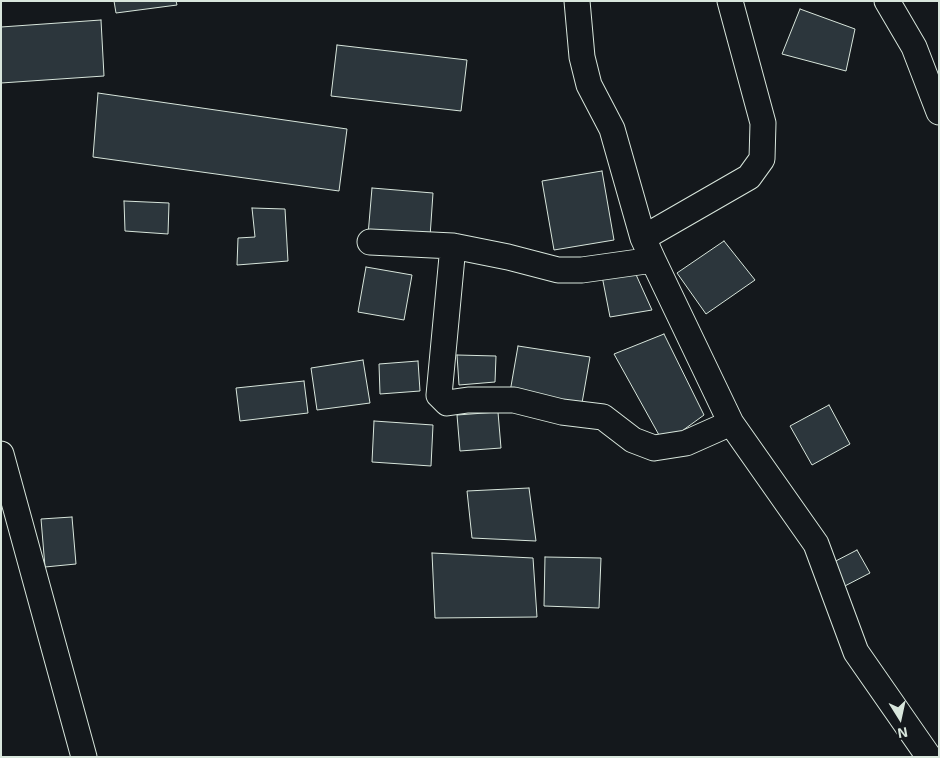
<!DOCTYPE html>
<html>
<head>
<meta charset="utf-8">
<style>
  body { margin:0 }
  #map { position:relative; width:940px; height:758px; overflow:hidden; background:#14181c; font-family:"Exo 2",sans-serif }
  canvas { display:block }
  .frame { position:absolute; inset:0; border:2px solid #d8e6dc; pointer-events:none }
  .north { position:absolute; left:875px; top:693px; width:50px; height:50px; -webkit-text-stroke:4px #14181c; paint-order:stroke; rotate:170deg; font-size:14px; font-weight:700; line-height:20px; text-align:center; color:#d8e6dc }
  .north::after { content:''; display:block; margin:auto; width:18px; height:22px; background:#d8e6dc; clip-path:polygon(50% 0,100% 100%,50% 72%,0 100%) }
</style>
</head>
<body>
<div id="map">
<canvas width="940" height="758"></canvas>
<div class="frame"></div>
<div class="north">N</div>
</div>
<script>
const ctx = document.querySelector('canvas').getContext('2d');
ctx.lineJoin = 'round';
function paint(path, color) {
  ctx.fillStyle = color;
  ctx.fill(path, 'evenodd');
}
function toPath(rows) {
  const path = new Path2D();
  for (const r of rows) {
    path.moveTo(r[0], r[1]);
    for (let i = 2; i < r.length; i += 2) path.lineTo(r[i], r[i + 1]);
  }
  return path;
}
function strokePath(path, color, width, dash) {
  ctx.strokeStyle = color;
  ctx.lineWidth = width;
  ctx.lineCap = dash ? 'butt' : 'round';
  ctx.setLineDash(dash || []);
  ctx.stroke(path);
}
const building = toPath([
  [114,1,176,1,177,5,116,13,114,1],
  [800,9,855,29,846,71,782,54,800,9],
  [101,20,104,76,1,83,1,27,101,20],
  [337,45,467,60,461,111,331,96,337,45],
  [98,93,347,129,339,191,93,157,98,93],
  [602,171,614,240,554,250,542,181,602,171],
  [372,188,433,193,430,237,368,235,372,188],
  [124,201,169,203,168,234,125,231,124,201],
  [252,208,285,209,288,261,237,265,238,238,255,237,252,208],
  [724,241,755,280,706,314,677,273,724,241],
  [366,267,412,275,404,320,358,312,366,267],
  [633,268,652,310,610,317,602,276,633,268],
  [664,334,704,415,664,444,614,354,664,334],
  [518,346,590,357,582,403,510,392,518,346],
  [457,355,496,356,495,382,459,385,457,355],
  [363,360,370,403,317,410,311,368,363,360],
  [418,361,420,391,380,394,379,364,418,361],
  [304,381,308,413,240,421,236,388,304,381],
  [829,405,850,444,812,465,790,426,829,405],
  [498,412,501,448,460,451,457,415,498,412],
  [374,421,433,425,431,466,372,462,374,421],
  [529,488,536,541,472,538,467,491,529,488],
  [72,517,76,564,45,567,41,519,72,517],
  [857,550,870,573,841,588,828,565,857,550],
  [432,553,533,558,537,617,435,618,432,553],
  [545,557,601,558,599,608,544,606,545,557]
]);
paint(building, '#2c363c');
strokePath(building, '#d8e6dc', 1);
const minor = toPath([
  [577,1,582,57,589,85,612,129,643,238,653,260,731,423,816,544,856,652,929,757],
  [887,1,914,47,939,112],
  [643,238,749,177,762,159,763,123,730,1],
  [370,242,453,246,508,257,558,270,582,270,653,260],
  [453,246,439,395,447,403,468,400,514,400,562,412,603,417,633,440,654,448,686,443,731,423],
  [1,454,84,757]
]);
strokePath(minor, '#d8e6dc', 27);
strokePath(minor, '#14181c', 25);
</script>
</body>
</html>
